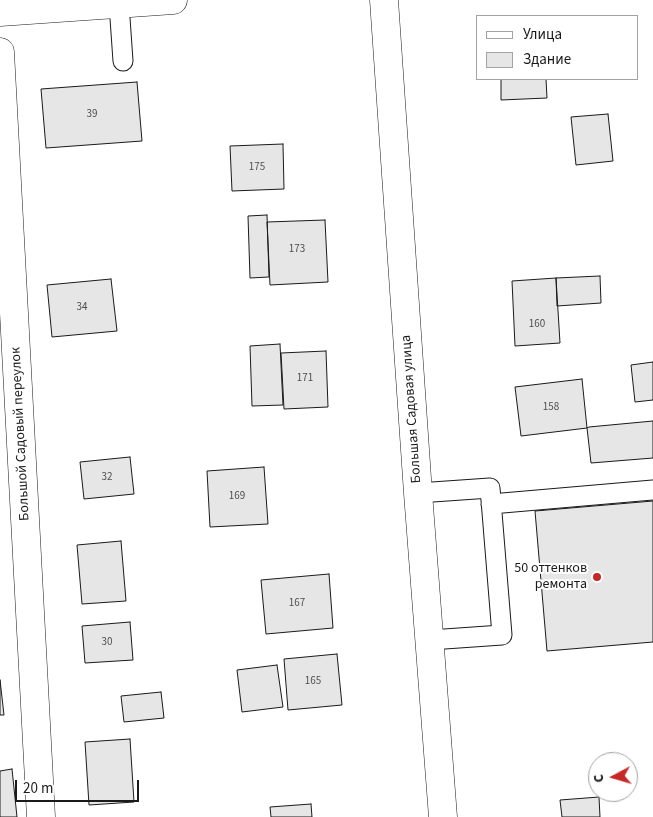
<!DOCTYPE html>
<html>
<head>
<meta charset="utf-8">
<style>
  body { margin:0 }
  #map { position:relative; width:653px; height:817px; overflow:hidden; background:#fff; font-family:"Source Sans 3",sans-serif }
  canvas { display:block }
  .legend { position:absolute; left:476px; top:15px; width:162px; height:65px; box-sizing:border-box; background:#fff; border:1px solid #a3a3a3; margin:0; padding:6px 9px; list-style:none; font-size:15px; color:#1a1a1a }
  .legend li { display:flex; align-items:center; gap:10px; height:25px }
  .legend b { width:25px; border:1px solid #a3a3a3 }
  .north { position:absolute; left:588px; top:752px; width:50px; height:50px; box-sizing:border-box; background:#fff; border:1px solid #a3a3a3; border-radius:50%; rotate:264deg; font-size:14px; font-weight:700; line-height:20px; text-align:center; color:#1a1a1a }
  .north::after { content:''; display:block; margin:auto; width:18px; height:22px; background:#c62828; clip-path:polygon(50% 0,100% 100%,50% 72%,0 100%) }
  .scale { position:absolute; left:15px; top:780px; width:124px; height:22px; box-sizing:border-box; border:2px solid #1a1a1a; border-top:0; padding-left:6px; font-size:15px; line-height:18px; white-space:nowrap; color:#1a1a1a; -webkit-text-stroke:4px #fff; paint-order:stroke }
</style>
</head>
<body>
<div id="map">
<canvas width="653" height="817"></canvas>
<ul class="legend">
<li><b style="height:6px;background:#fff"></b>Улица</li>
<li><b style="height:14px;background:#e6e6e6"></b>Здание</li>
</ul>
<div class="north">С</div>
<div class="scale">20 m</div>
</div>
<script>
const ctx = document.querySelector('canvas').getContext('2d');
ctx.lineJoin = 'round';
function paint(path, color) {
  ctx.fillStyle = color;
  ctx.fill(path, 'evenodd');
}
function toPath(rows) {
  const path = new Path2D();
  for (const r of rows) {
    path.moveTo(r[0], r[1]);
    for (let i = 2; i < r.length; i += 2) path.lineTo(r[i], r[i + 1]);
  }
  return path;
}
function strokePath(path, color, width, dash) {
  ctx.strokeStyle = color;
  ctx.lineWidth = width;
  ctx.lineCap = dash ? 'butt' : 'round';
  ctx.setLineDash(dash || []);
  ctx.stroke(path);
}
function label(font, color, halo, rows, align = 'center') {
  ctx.font = font + ' "Source Sans 3",sans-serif';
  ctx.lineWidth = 4;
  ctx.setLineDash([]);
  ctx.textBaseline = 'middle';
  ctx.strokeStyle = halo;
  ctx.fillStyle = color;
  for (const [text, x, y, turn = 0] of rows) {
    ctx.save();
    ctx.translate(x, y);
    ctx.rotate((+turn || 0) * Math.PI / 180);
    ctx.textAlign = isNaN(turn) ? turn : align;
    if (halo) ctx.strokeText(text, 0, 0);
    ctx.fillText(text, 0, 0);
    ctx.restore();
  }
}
const building = toPath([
  [501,79,546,79,547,98,501,100,501,79],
  [137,82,142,141,46,148,41,89,137,82],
  [608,114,613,161,576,165,571,117,608,114],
  [283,144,284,189,232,191,230,146,283,144],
  [267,215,269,277,250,278,248,216,267,215],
  [325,220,328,282,270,285,267,222,325,220],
  [600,276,601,303,557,306,556,278,600,276],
  [556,278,560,343,515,346,512,281,556,278],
  [111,279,117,331,52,337,47,285,111,279],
  [280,344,283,405,252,406,250,346,280,344],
  [326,351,328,407,284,409,281,353,326,351],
  [653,362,653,400,635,402,631,365,653,362],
  [582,379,587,428,521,436,515,387,582,379],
  [653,421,653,458,591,463,587,428,589,427,653,421],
  [130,457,134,494,84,499,80,462,130,457],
  [264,467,268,524,210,527,207,471,264,467],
  [653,501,653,642,547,651,535,511,653,501],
  [121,541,126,601,82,604,77,545,121,541],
  [329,574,333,628,266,634,261,580,329,574],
  [130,622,133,660,85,663,82,626,130,622],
  [337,654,342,705,288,710,284,659,337,654],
  [277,665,283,707,242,712,237,670,277,665],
  [0,680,4,715,0,715,0,680],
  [161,692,164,718,124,722,121,696,161,692],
  [130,739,134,802,89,805,85,742,130,739],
  [12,769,17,817,0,817,0,771,12,769],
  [599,797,600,817,562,817,560,800,599,797],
  [311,804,312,817,271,817,270,807,311,804]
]);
paint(building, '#e6e6e6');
strokePath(building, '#1a1a1a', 1);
const service = toPath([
  [119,4,123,61],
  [418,493,490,488,502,635,430,640],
  [491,504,653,490]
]);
const minor = toPath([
  [0,52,41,817]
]);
const tertiary = toPath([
  [384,0,418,493,443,817],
  [0,12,173,0]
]);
strokePath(service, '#1a1a1a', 21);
strokePath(minor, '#1a1a1a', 29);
strokePath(tertiary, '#1a1a1a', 29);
strokePath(service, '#fff', 19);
strokePath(minor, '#fff', 28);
strokePath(tertiary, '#fff', 28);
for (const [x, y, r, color] of [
  [597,577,5,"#c62828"]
]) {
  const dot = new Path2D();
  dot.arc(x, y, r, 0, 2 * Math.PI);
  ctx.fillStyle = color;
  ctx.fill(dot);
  strokePath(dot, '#fff', 2);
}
label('11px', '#4d4d4d', null, [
  ["39",92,115],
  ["175",257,168],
  ["173",297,250],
  ["34",82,308],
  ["160",537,325],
  ["171",305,379],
  ["158",551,408],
  ["32",107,478],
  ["169",237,497],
  ["167",297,604],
  ["30",107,643],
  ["165",313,682]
]);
label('14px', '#1a1a1a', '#fff', [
  ["Большая Садовая улица",412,409,-94],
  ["Большой Садовый переулок",21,434,-93]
]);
label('14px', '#1a1a1a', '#fff', [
  ["50 оттенков",587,569],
  ["ремонта",587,585]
], 'right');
</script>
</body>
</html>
